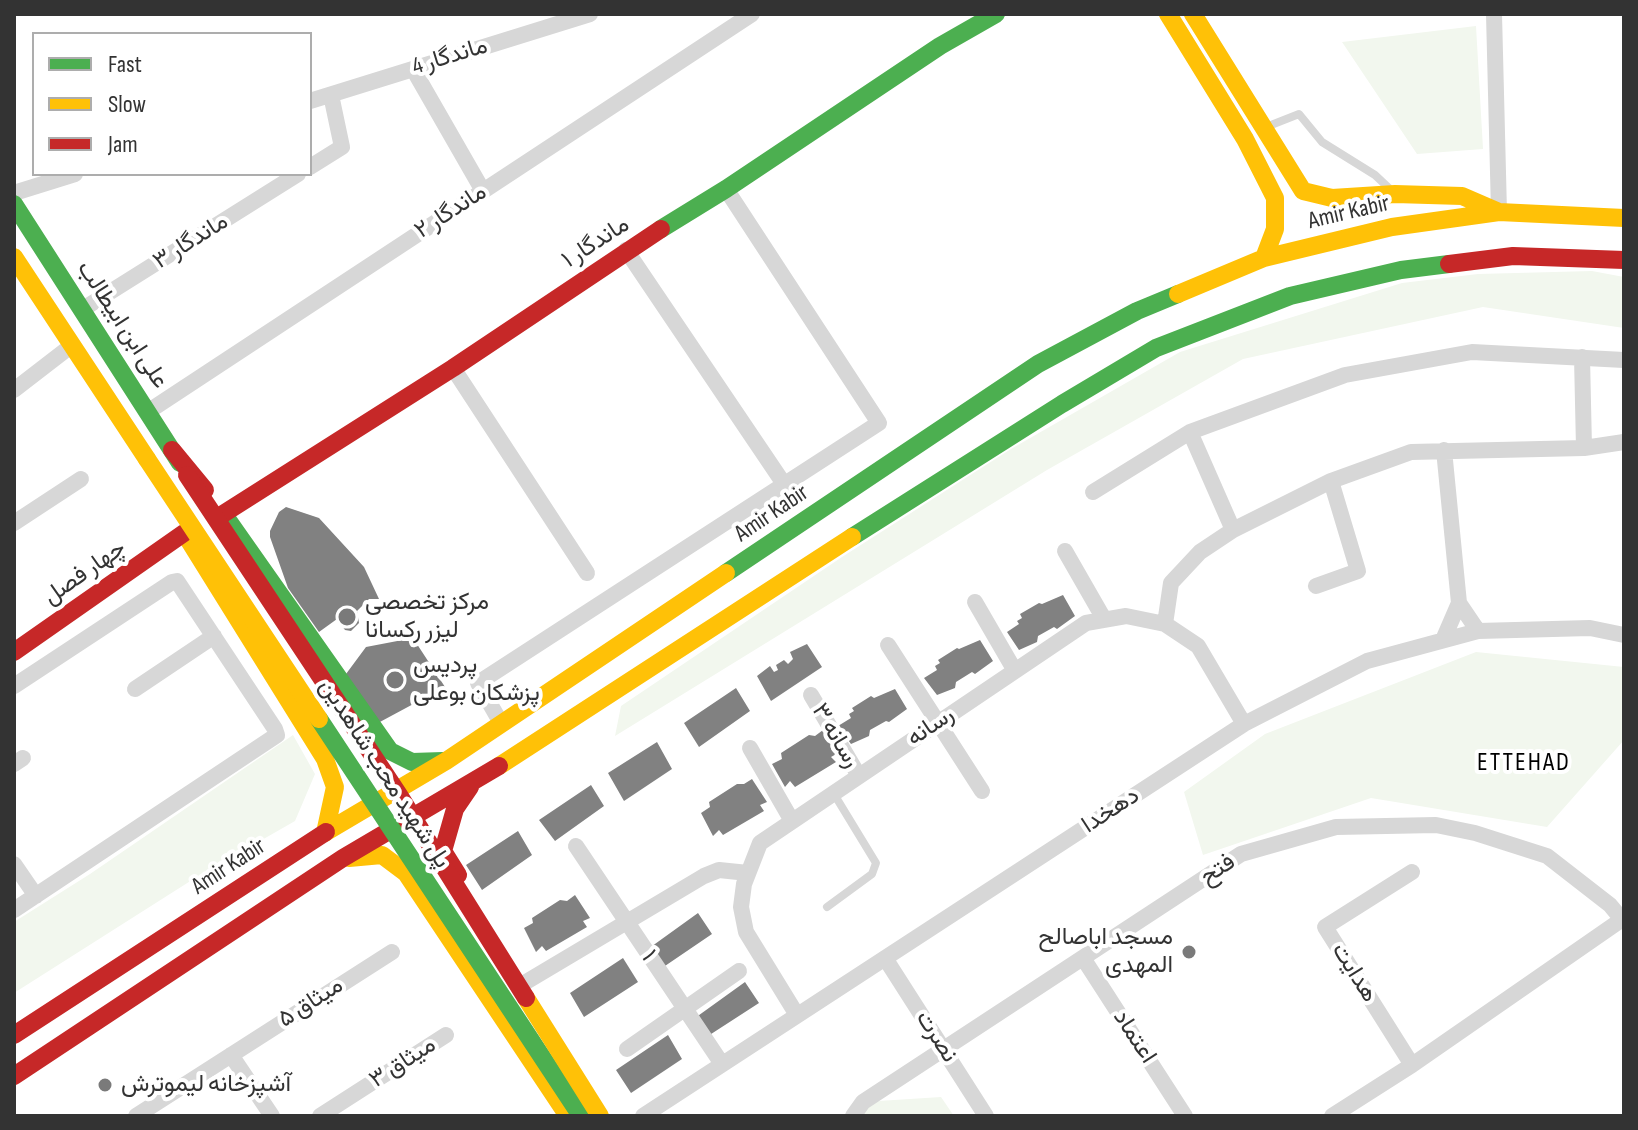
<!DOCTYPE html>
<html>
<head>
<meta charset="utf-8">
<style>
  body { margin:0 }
  #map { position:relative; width:1638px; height:1130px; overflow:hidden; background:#fff; font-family:"Sofia Sans Condensed",sans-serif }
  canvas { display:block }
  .frame { position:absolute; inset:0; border:16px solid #333; pointer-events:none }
  .legend { position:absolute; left:32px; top:32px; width:280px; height:144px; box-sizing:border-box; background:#fff; border:2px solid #adadad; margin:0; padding:10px 14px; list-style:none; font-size:24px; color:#333 }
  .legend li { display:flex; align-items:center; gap:16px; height:40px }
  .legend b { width:40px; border:2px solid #adadad }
</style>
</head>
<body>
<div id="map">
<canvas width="1638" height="1130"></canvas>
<div class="frame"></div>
<ul class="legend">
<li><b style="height:10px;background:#4caf50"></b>Fast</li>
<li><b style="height:10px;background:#ffc107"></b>Slow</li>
<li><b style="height:10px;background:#c62828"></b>Jam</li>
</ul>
</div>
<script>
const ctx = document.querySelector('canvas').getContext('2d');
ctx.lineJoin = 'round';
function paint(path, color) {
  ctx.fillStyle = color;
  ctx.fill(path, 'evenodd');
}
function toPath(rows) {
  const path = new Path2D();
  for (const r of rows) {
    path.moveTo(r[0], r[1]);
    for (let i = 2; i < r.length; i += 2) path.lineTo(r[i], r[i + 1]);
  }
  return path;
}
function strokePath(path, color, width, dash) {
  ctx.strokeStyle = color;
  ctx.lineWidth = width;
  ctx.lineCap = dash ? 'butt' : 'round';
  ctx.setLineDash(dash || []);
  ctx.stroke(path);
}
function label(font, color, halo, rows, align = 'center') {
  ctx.font = font + ' "Sofia Sans Condensed",Vazirmatn,sans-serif';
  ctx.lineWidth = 8;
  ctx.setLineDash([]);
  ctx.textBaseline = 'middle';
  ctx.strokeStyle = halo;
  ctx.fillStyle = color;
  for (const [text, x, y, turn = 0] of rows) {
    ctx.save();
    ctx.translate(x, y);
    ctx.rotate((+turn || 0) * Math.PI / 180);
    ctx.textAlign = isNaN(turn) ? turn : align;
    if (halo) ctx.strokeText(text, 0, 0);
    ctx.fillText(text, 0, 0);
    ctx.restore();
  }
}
paint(toPath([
  [1476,26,1483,149,1417,154,1342,42],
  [1592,271,1624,277,1624,328,1483,307,1243,359,1047,470,615,736,621,706,842,557,1011,449,1180,352,1402,283,1478,274],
  [1476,652,1624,667,1624,740,1547,827,1371,798,1203,855,1184,792,1265,734],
  [293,735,315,774,295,821,192,880,14,993,14,922,90,874],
  [941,1097,954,1116,853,1116,863,1102]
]), '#f2f7ee');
paint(toPath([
  [286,507,319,518,364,567,379,599,369,599,357,611,359,623,351,631,345,630,337,619,319,632,288,588,270,537,270,531,279,512],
  [1063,595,1075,616,1057,629,1054,627,1038,636,1037,642,1019,650,1007,632,1019,624,1017,621,1022,618,1020,614,1039,603,1042,604],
  [413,638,445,687,378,723,346,674,366,647],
  [980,640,993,661,975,674,972,672,956,682,955,688,937,695,924,678,937,670,935,666,940,663,938,660,957,648,959,649],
  [807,644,822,667,771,701,757,676,770,666,774,672,778,670,776,665,784,660,788,664,793,659,790,652],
  [736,688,750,711,699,747,684,723],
  [895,689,907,709,889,722,886,721,870,730,869,736,851,744,838,726,851,718,849,714,854,711,852,708,871,696,874,698],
  [823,730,838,753,831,757,836,762,795,787,790,781,785,787,772,764,782,759,781,753,809,735,815,736],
  [657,742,672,769,624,801,608,773],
  [752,779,767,802,760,805,764,811,723,835,719,830,713,836,701,813,710,807,709,802,737,784,744,784],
  [591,785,604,806,555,841,539,820],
  [518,831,532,855,482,890,466,865],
  [575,895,590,918,583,921,587,927,546,951,542,946,536,952,524,928,533,923,532,918,560,900,567,901],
  [698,913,712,934,662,968,648,949],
  [623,958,638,982,584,1017,570,993],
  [745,982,759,1003,708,1036,695,1018],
  [668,1035,682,1059,631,1093,616,1070]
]), '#818181');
strokePath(toPath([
  [1266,127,1299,114,1322,142,1375,175,1392,191],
  [827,907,872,874,876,863,834,794]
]), '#d7d7d7', 8);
strokePath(toPath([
  [1494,14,1499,212],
  [413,69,483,191],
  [310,101,590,14],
  [310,167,342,147,331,95],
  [14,193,75,174],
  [626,250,784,484],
  [83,309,298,174],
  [1582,357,1584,448],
  [453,368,587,573],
  [14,390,71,346],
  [149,411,752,14],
  [1190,432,1233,530],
  [1444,450,1459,603],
  [1093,492,1190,432,1345,375,1472,352,1624,360],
  [14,523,81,479],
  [1065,551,1104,619],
  [1316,586,1358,571,1331,481],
  [975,602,1015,671],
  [1165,624,1171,583,1200,552,1233,530,1331,481,1411,452,1584,448,1624,442],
  [1443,640,1459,603,1478,631],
  [888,645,982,791],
  [14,686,172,582,177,581,275,729,277,735,14,910],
  [135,689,214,636],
  [811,695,859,776],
  [501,723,478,683,879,423,726,189],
  [750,748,792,821],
  [14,764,23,758],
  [576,846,722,1064],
  [14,864,36,896],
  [885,958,986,1116],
  [1083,958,1185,1116],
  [526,982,704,876,719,870,748,873],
  [797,1015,746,932,741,907,744,884,760,843,1086,623,1126,616,1165,624,1198,646,1244,724],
  [627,1049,739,971],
  [231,1055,272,1116],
  [1412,1065,1325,927,1412,872],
  [136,1116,392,952],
  [320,1116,446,1035],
  [643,1116,1244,724,1367,661,1478,631,1590,628,1624,635],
  [853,1116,863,1102,1241,854,1336,827,1436,825,1475,833,1547,856,1610,905,1624,922],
  [1332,1116,1412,1065,1624,918]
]), '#d7d7d7', 16);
strokePath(toPath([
  [14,204,180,463],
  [661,229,726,189,940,46,996,14],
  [227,519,390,751,412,762,443,761],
  [852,537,1062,404,1156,348,1290,296,1401,270,1449,264],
  [726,573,1038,364,1137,311,1178,294]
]), '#4caf50', 18);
strokePath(toPath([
  [1168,14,1245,139,1275,198,1275,229,1264,258],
  [1193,14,1303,191,1332,198,1395,194,1462,196,1499,212],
  [14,257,147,459],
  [1178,294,1264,258,1392,227,1499,212,1624,218],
  [185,534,325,759,335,787,325,833],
  [499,766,852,537],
  [326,832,446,761,726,573],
  [349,858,382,855,406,873,568,1116]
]), '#ffc107', 18);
strokePath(toPath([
  [1449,264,1513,256,1624,260],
  [172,450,205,490],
  [223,514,453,368,661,229],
  [14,652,184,533],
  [458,875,443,851,455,809,470,787],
  [14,1035,326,832],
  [14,1076,343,858,499,766]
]), '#c62828', 18);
strokePath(toPath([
  [319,719,581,1116]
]), '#4caf50', 18);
strokePath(toPath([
  [147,459,319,719],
  [526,998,600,1116]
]), '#ffc107', 18);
strokePath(toPath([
  [187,475,399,795,526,998]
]), '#c62828', 18);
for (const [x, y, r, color] of [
  [347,617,10,"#7a7a7a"],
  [395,680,10,"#7a7a7a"],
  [1189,952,8,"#7a7a7a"],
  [105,1085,8,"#7a7a7a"]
]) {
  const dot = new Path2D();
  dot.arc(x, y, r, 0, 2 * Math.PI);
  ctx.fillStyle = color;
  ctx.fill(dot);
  strokePath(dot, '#fff', 3);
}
label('24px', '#333', '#fff', [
  ["ماندگار 4",450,57,-17],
  ["ماندگار ۲",451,212,-33],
  ["Amir Kabir",1349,213,-13],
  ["ماندگار ۳",191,242,-32],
  ["ماندگار ۱",596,243,-33],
  ["علی ابن ابیطالب",122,325,57],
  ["Amir Kabir",772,514,-34],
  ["چهار فصل",85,573,-35],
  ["رسانه",931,727,-34],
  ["رسانه ۳",835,736,59],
  ["پل شهید محب شاهدین",384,774,57],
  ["دهخدا",1111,811,-33],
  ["Amir Kabir",229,867,-33],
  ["فتح",1218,870,-33],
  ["۱",648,956,56],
  ["هدایت",1354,973,58],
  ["میثاق ۵",311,1003,-33],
  ["نصرت",936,1037,57],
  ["اعتماد",1134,1037,57],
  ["میثاق ۳",403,1063,-33]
]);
label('24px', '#333', '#fff', [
  ["مرکز تخصصی",365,603],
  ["لیزر رکسانا",365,631],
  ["پردیس",413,666],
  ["پزشکان بوعلی",413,694],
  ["مسجد اباصالح",1173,938,"right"],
  ["المهدی",1173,966,"right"],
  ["آشپزخانه لیموترش",121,1085]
], 'left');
ctx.letterSpacing = '2px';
label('26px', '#000', '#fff', [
  ["ETTEHAD",1524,763]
]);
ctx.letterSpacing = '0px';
</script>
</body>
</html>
